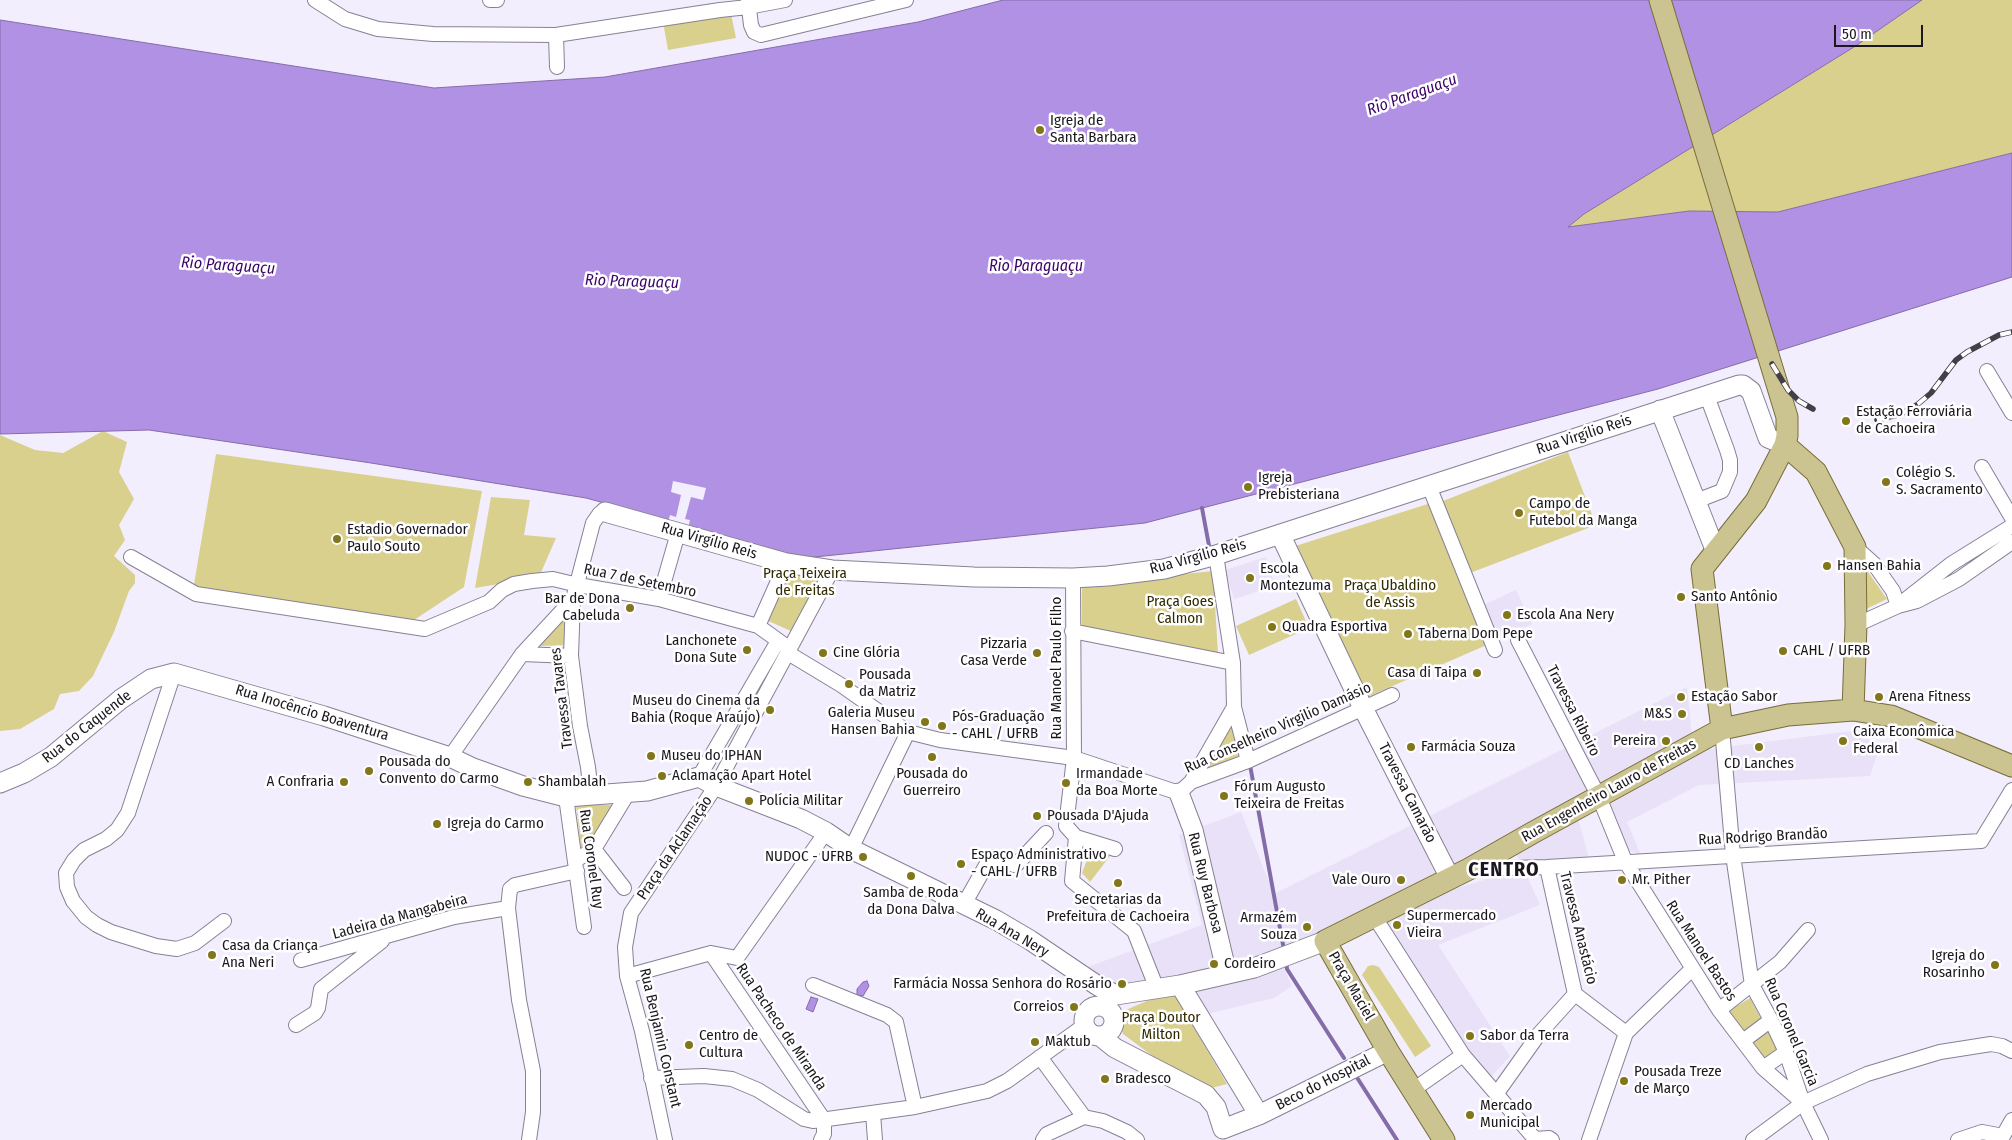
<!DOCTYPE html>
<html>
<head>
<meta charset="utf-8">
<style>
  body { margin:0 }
  #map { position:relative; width:2012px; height:1140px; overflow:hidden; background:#f3eefe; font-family:"Fira Sans Condensed",sans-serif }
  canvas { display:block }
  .scale { position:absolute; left:1834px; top:25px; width:89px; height:22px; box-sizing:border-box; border:2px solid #1a171e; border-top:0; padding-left:6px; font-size:15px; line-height:18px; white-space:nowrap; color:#1a171e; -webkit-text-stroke:4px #fff; paint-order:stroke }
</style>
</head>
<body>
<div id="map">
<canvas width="2012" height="1140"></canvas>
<div class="scale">50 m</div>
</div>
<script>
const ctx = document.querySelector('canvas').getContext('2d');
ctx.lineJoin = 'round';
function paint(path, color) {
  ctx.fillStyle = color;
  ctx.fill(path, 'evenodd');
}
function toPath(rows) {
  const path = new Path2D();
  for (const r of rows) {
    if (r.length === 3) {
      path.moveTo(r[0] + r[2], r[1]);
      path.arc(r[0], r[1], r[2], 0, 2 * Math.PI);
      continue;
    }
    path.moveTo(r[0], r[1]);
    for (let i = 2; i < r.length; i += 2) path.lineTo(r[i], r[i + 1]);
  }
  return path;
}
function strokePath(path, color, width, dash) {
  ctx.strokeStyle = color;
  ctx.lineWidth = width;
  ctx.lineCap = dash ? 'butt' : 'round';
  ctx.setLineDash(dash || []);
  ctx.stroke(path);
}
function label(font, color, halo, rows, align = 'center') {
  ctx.font = font + ' "Fira Sans Condensed",sans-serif';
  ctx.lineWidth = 5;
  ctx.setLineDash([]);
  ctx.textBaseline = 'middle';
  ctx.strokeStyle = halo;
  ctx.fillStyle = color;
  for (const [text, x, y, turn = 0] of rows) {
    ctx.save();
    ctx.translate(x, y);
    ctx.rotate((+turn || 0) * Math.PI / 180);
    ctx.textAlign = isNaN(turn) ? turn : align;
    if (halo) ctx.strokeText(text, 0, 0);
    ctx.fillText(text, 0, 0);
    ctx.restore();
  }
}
paint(toPath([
  [1266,557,1275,586,1234,599,1225,570],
  [1516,590,1532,624,1498,639,1483,605],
  [1687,687,1692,735,1492,847,1317,937,1251,963,1112,993,1063,976,1202,925,1179,835,1241,812,1274,894],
  [1852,731,1880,745,1870,776,1699,785,1627,822,1641,855,1628,850,1607,804,1701,750],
  [1577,815,1589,858,1525,865,1518,859,1514,843],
  [1494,877,1528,878,1540,905,1438,945,1510,1056,1490,1078,1461,1040,1387,922,1443,892],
  [1283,966,1292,986,1274,998,1207,1014,1195,991]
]), '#e9e1f7');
paint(toPath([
  [1922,0,2012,0,2012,153,1778,212,1689,211,1567,227,1584,214,1854,47],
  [730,9,736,38,668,50,663,22],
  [103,431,127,442,119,472,134,499,119,525,125,540,114,556,135,575,135,583,129,591,114,632,93,676,79,691,60,694,54,709,20,729,0,731,0,435,35,450,63,453],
  [1568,452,1596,525,1470,573,1443,501],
  [216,454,482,491,464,587,411,622,193,590],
  [491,497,530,500,524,535,556,538,539,577,475,588],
  [1434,502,1489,644,1358,701,1286,549],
  [795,559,836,567,800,635,766,620],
  [1866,569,1887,599,1866,609],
  [1213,571,1218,654,1082,627,1082,585],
  [1296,599,1309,628,1249,655,1236,626],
  [564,614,571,645,540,646],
  [1232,724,1238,756,1201,771],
  [576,805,625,805,582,855],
  [1091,849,1110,856,1090,882,1082,873],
  [1373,965,1379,967,1431,1046,1415,1057,1362,975,1368,966],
  [1172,990,1227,1084,1200,1091,1123,1034,1119,1013],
  [1750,998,1761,1019,1744,1031,1729,1011],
  [1768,1032,1779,1051,1766,1061,1753,1042]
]), '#d8d08c');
const water = toPath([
  [1003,0,1922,0,1854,47,1584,214,1568,227,1689,211,1778,212,2012,153,2012,277,1658,389,1145,523,805,558,586,498,371,463,149,430,0,434,0,20,434,88,605,77,918,22,1003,0],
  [867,981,869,986,863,996,857,995,857,989,863,982,867,981],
  [811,997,818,999,813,1012,806,1009,811,997]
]);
paint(water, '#b191e4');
strokePath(water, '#846ca9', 1);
paint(toPath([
  [673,481,706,488,703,500,691,497,685,519,690,520,688,528,668,522,670,515,676,517,681,495,671,492]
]), '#f3eefe');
strokePath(toPath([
  [1202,508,1210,551],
  [1250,765,1284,950],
  [1286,961,1287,969,1344,1058],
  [1356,1076,1397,1140]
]), '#846ca9', 4);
const street = toPath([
  [315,0,345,19,378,29,433,34,556,35,720,10,748,7,785,0],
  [490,0,497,0],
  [748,0,751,25,754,32,761,35,906,0],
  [556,35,557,67],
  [1987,371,2012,413],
  [1982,467,2012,518],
  [1429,486,1495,650],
  [1696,501,1722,491,1730,472,1730,460,1727,450,1707,396],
  [1855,547,1874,564,1893,591,1898,606],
  [1216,555,1233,663,1234,707,1248,761],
  [131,557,196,594,425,629,489,602,502,590,514,584,532,581,553,579,578,585,659,599,758,626,790,649],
  [1073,578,1074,758,1066,826,1076,837,1115,849],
  [659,599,678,533],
  [1900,604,1951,564,2012,526],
  [1856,625,1898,606,1917,601,1959,579,2012,542],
  [758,626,786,563],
  [1072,631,1233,663],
  [1518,640,1599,797,1625,861,1719,1010,1763,1068,1803,1103],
  [788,653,841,685,908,732,940,740,1074,758,1179,793,1191,782,1248,761,1392,695],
  [522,654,571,656],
  [174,673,128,813,117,830,106,839,84,850,74,860,66,873,67,887,73,901,86,917,97,925,111,932,156,946,177,949,195,943,224,921],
  [1722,729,1733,855,1752,985,1771,1020,1786,1052,1803,1103,1821,1140],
  [450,757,522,654,573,599],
  [699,777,778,641],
  [1191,782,1234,707],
  [591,794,588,767,580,726,571,656,573,599,593,523,600,513,605,512],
  [566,797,584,927],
  [1076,837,1072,881,1134,931,1157,989],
  [594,849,624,888],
  [851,849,908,732],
  [576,860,594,849,628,793],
  [1547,867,1575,994,1626,1033],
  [1472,869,1547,867,1981,841,2012,790],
  [963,906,989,860,995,857,1014,865,1017,864,1046,833],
  [1374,916,1463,1055,1535,1139,1549,1138,1552,1140],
  [711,953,824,1120],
  [301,960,454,917,508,908],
  [627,976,711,953,737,958,826,832],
  [813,985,887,1015,896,1022,915,1107],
  [1719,1010,1780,962,1808,930],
  [296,1025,315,1013,318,1008,321,989,382,941],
  [1743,1041,1771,1020],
  [1040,1057,1084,1117,1103,1121,1127,1132,1137,1140],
  [1763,1068,1786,1052],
  [651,1078,704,1076,732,1079,758,1090,804,1119,813,1121,915,1107,987,1091,1007,1081,1085,1025],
  [1413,1090,1463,1055],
  [1497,1093,1539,1034,1575,994],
  [873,1113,875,1140],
  [529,1140,533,1112,533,1071,519,1000,508,908,510,889,515,885,577,871],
  [665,1140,642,1031,627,976,625,947,631,913,716,786,832,570],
  [821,1140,824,1134,824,1120],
  [1043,1140,1047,1134,1084,1117],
  [1589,1140,1626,1033,1692,969],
  [1753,1140,1803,1103,1867,1074,1940,1052,1991,1044,2002,1046,2012,1051],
  [1958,1140,1982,1132,2003,1136,2012,1120]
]);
const secondary = toPath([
  [1660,410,1716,552],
  [605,512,786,563,832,570,974,577,1073,578,1108,576,1164,569,1216,555,1739,385,1743,385,1751,391,1768,438,1785,445],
  [1280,534,1363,708,1450,878],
  [0,783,24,773,51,757,121,699,151,679,174,673,324,716,450,757,473,768,523,786,566,797,647,791,699,777,716,786,801,819,826,832,851,849,996,920,1030,940,1098,986,1116,995],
  [1179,793,1193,830,1227,974],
  [1180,985,1259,1115],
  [1116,995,1180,985,1254,968,1325,941],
  [1099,1021,15],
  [1100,1036,1115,1048,1206,1095,1216,1107,1223,1129,1259,1115,1388,1051]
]);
const primary = toPath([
  [1660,0,1787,417,1787,436,1785,445,1756,501,1702,569,1722,729],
  [1785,445,1816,472,1855,547,1856,625,1853,710],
  [1444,1140,1388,1051,1325,941,1469,869,1534,832,1722,729,1788,715,1853,710,1891,716,2012,766]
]);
strokePath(street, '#878193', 16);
strokePath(secondary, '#878193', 21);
strokePath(primary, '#776e38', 23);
strokePath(street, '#fff', 14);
strokePath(secondary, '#fff', 19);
strokePath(primary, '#cbc490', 21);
const rail = toPath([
  [1772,364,1788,390,1799,401,1813,409],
  [1877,420,1901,414,1918,404,1931,393,1956,360,1967,352,1999,335,2012,332]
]);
strokePath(rail, '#433f48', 5.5);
strokePath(rail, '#fff', 4, [11]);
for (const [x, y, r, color] of [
  [1040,130,5,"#817619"],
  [1846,421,5,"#817619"],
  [1886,482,5,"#817619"],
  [1248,487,5,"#817619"],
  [1519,513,5,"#817619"],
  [337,539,5,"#817619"],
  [1827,566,5,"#817619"],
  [1250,578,5,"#817619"],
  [1681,597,5,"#817619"],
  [630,608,5,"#817619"],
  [1507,615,5,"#817619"],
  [1272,627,5,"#817619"],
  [1408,634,5,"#817619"],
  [747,650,5,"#817619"],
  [1783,651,5,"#817619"],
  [823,653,5,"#817619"],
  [1037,653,5,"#817619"],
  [1477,673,5,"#817619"],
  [849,684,5,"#817619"],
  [1681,697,5,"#817619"],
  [1879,697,5,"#817619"],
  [770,710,5,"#817619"],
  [1682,714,5,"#817619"],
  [925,722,5,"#817619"],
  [942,726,5,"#817619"],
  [1666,741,5,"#817619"],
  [1843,741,5,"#817619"],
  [1411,747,5,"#817619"],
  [1759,747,5,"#817619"],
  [651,756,5,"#817619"],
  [932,757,5,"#817619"],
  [369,771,5,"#817619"],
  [662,776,5,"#817619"],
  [344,782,5,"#817619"],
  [528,782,5,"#817619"],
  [1066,783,5,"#817619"],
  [1224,796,5,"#817619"],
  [749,801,5,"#817619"],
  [1037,816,5,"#817619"],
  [437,824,5,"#817619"],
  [863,857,5,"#817619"],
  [961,864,5,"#817619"],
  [911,876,5,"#817619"],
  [1401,880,5,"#817619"],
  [1622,880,5,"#817619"],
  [1118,883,5,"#817619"],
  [1397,925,5,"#817619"],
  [1307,927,5,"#817619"],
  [212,955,5,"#817619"],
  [1214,964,5,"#817619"],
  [1995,965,5,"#817619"],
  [1122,984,5,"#817619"],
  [1074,1007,5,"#817619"],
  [1470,1036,5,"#817619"],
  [1035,1042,5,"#817619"],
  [689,1045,5,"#817619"],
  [1105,1079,5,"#817619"],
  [1624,1081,5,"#817619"],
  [1470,1115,5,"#817619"]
]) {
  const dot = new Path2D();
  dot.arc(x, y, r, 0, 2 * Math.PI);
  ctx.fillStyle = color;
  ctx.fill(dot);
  strokePath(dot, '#fff', 2);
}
label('15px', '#1a171e', '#fff', [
  ["Igreja de",1050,121],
  ["Santa Barbara",1050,138],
  ["Estação Ferroviária",1856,412],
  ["de Cachoeira",1856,429],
  ["Colégio S.",1896,473],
  ["S. Sacramento",1896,490],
  ["Igreja",1258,478],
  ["Prebisteriana",1258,495],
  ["Campo de",1529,504],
  ["Futebol da Manga",1529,521],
  ["Estadio Governador",347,530],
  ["Paulo Souto",347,547],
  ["Hansen Bahia",1837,566],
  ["Escola",1260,569],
  ["Montezuma",1260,586],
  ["Santo Antônio",1691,597],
  ["Bar de Dona",620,599,"right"],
  ["Cabeluda",620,616,"right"],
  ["Escola Ana Nery",1517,615],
  ["Quadra Esportiva",1282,627],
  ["Taberna Dom Pepe",1418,634],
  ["Lanchonete",737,641,"right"],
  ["Dona Sute",737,658,"right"],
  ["Pizzaria",1027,644,"right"],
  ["Casa Verde",1027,661,"right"],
  ["CAHL / UFRB",1793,651],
  ["Cine Glória",833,653],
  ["Casa di Taipa",1467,673,"right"],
  ["Pousada",859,675],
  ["da Matriz",859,692],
  ["Estação Sabor",1691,697],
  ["Arena Fitness",1889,697],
  ["Museu do Cinema da",760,701,"right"],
  ["Bahia (Roque Araújo)",760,718,"right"],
  ["Galeria Museu",915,713,"right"],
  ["Hansen Bahia",915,730,"right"],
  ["M&S",1672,714,"right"],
  ["Pós-Graduação",952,717],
  ["- CAHL / UFRB",952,734],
  ["Caixa Econômica",1853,732],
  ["Federal",1853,749],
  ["Pereira",1656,741,"right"],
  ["Farmácia Souza",1421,747],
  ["Museu do IPHAN",661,756],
  ["Pousada do",379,762],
  ["Convento do Carmo",379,779],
  ["CD Lanches",1759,764,"center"],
  ["Pousada do",932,774,"center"],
  ["Guerreiro",932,791,"center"],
  ["Irmandade",1076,774],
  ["da Boa Morte",1076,791],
  ["Aclamação Apart Hotel",672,776],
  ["A Confraria",334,782,"right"],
  ["Shambalah",538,782],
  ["Fórum Augusto",1234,787],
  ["Teixeira de Freitas",1234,804],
  ["Polícia Militar",759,801],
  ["Pousada D'Ajuda",1047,816],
  ["Igreja do Carmo",447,824],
  ["Espaço Administrativo",971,855],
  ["- CAHL / UFRB",971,872],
  ["NUDOC - UFRB",853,857,"right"],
  ["Vale Ouro",1391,880,"right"],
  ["Mr. Pither",1632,880],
  ["Samba de Roda",911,893,"center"],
  ["da Dona Dalva",911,910,"center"],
  ["Secretarias da",1118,900,"center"],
  ["Prefeitura de Cachoeira",1118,917,"center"],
  ["Supermercado",1407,916],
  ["Vieira",1407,933],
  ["Armazém",1297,918,"right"],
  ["Souza",1297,935,"right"],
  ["Casa da Criança",222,946],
  ["Ana Neri",222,963],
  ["Igreja do",1985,956,"right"],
  ["Rosarinho",1985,973,"right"],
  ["Cordeiro",1224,964],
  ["Farmácia Nossa Senhora do Rosário",1112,984,"right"],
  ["Correios",1064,1007,"right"],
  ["Centro de",699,1036],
  ["Cultura",699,1053],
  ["Sabor da Terra",1480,1036],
  ["Maktub",1045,1042],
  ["Pousada Treze",1634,1072],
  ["de Março",1634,1089],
  ["Bradesco",1115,1079],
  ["Mercado",1480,1106],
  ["Municipal",1480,1123]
], 'left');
label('15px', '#1a171e', '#fff', [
  ["Rua Virgílio Reis",1584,435,-18],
  ["Rua Virgílio Reis",709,541,16],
  ["Rua Virgílio Reis",1198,557,-15],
  ["Rua 7 de Setembro",640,581,12],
  ["Rua Manoel Paulo Filho",1057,668,-90],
  ["Travessa Tavares",562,698,-97],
  ["Travessa Ribeiro",1573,711,63],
  ["Rua Inocêncio Boaventura",312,713,17],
  ["Rua do Caquende",87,727,-38],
  ["Rua Conselheiro Virgilio Damásio",1278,728,-24],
  ["Rua Engenheiro Lauro de Freitas",1609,791,-29],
  ["Travessa Camarão",1407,793,63],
  ["Rua Rodrigo Brandão",1763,837,-3],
  ["Praça da Aclamação",675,848,-56],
  ["Rua Coronel Ruy",591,859,82],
  ["Rua Ruy Barbosa",1205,883,76],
  ["Ladeira da Mangabeira",400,917,-15],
  ["Travessa Anastácio",1578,928,76],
  ["Rua Ana Nery",1012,933,30],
  ["Rua Manoel Bastos",1701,951,57],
  ["Praça Maciel",1351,986,60],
  ["Rua Pacheco de Miranda",781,1027,56],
  ["Rua Coronel Garcia",1791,1032,67],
  ["Rua Benjamin Constant",660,1038,77],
  ["Beco do Hospital",1323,1083,-27]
]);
label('15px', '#312b00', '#fff', [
  ["Praça Teixeira",805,574],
  ["de Freitas",805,591],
  ["Praça Ubaldino",1390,586],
  ["de Assis",1390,603],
  ["Praça Goes",1180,602],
  ["Calmon",1180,619],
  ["Praça Doutor",1161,1018],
  ["Milton",1161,1035]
]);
label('italic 16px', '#3b0369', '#fff', [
  ["Rio Paraguaçu",1412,95,-20],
  ["Rio Paraguaçu",228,266,4],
  ["Rio Paraguaçu",1036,267],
  ["Rio Paraguaçu",632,282,2]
]);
ctx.letterSpacing = '1px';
label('bold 20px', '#1a171e', '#fff', [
  ["CENTRO",1504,870]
]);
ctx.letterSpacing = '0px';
</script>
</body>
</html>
